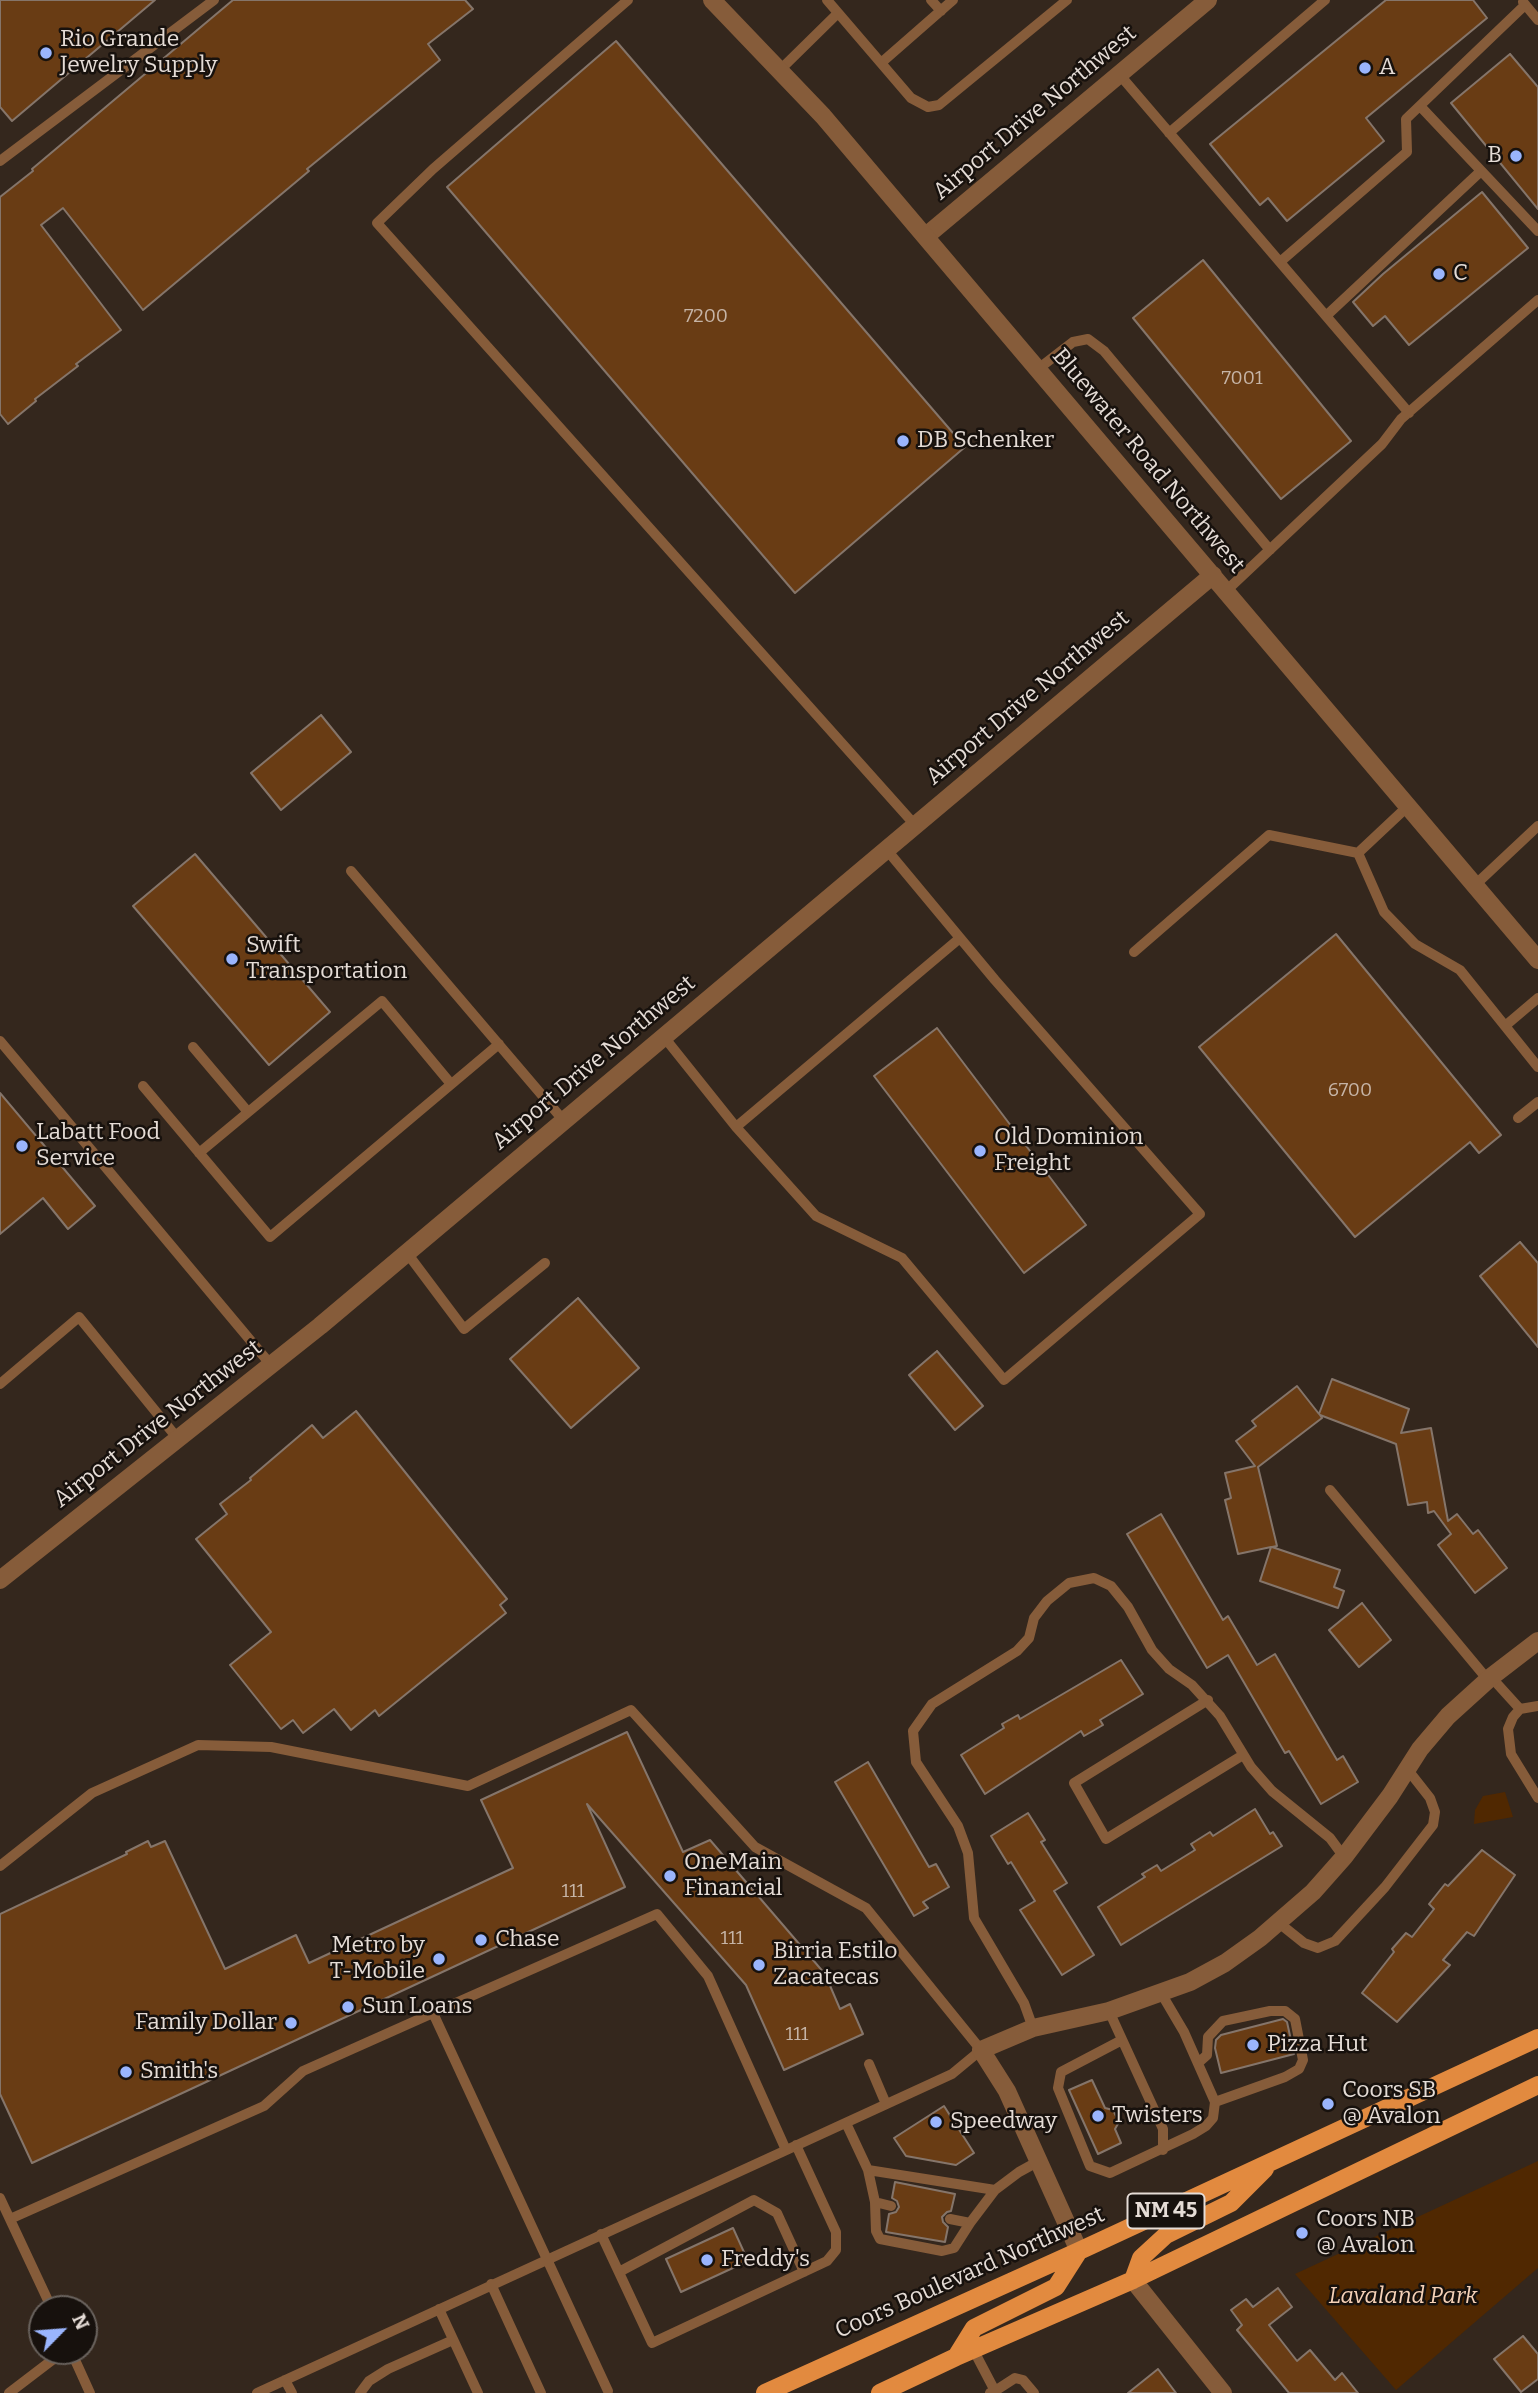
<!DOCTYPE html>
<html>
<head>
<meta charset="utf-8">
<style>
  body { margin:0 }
  #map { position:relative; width:1538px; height:2393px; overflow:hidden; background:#34271d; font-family:Bitter,serif }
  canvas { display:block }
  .north { position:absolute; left:28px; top:2295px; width:70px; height:70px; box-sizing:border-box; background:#17110d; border:2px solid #69625d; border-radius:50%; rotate:65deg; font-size:19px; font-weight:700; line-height:28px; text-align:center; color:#e5dcd6 }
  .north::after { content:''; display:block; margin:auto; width:24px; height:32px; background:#9ab5fd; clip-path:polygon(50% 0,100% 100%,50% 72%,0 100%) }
</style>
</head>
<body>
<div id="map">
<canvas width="1538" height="2393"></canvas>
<div class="north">N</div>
</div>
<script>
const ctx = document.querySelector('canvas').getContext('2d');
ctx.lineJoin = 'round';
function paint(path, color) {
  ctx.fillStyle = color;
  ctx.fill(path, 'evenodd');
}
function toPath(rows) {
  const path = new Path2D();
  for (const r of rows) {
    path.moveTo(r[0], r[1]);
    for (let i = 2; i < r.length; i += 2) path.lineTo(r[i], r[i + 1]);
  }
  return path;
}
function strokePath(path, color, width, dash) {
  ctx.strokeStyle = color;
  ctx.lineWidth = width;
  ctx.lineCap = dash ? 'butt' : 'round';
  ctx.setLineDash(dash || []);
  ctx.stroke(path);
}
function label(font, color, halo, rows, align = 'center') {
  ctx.font = font + ' Bitter,serif';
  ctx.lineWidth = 5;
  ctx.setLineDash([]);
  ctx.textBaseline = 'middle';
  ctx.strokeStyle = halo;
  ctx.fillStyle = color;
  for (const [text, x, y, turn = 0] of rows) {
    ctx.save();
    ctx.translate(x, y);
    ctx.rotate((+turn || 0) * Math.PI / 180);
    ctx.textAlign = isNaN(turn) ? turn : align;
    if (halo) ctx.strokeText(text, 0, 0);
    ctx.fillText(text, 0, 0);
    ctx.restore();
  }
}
paint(toPath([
  [1505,1792,1513,1817,1474,1824,1475,1810,1483,1796],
  [1538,2161,1538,2268,1396,2390,1295,2274]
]), '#502801');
const building = toPath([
  [0,0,155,0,12,121,0,107,0,0],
  [233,0,465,0,473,9,428,44,440,60,307,169,309,171,143,310,63,208,41,225,121,330,76,364,78,366,35,399,36,401,8,424,0,414,0,197,33,171,32,169,233,0],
  [1386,0,1473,0,1487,18,1366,118,1384,141,1287,221,1268,198,1260,205,1210,144,1386,0],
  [616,41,965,447,795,593,447,187,616,41],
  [1510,54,1538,87,1538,209,1451,103,1510,54],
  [1482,192,1528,248,1409,345,1385,316,1373,326,1353,302,1383,274,1482,192],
  [1203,260,1351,441,1281,499,1133,318,1203,260],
  [321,715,351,752,281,810,251,773,321,715],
  [195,854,330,1012,269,1065,133,906,195,854],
  [1336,934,1501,1135,1479,1153,1470,1142,1355,1237,1199,1047,1336,934],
  [937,1028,1086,1225,1024,1273,874,1076,937,1028],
  [0,1093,95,1206,68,1229,43,1198,0,1234,0,1093],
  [1520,1242,1538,1263,1538,1347,1480,1276,1520,1242],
  [578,1298,639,1368,571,1428,510,1359,578,1298],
  [937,1351,983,1406,955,1430,909,1375,937,1351],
  [1332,1379,1409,1409,1401,1433,1431,1428,1448,1521,1457,1514,1473,1534,1478,1530,1507,1568,1475,1593,1438,1545,1451,1534,1434,1511,1428,1513,1427,1502,1408,1505,1396,1444,1320,1415,1322,1418,1258,1467,1277,1546,1272,1547,1340,1570,1334,1587,1344,1591,1338,1608,1260,1581,1271,1547,1238,1554,1225,1500,1231,1498,1225,1473,1255,1466,1236,1441,1256,1426,1252,1421,1297,1386,1319,1414,1332,1379],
  [356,1411,507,1599,500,1605,506,1613,379,1716,375,1710,351,1730,334,1709,303,1733,293,1720,281,1729,230,1665,271,1632,196,1539,227,1514,220,1504,251,1480,250,1478,312,1425,323,1438,356,1411],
  [1161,1514,1223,1620,1228,1616,1257,1665,1275,1654,1337,1760,1343,1756,1358,1782,1321,1804,1289,1751,1285,1753,1228,1655,1207,1668,1127,1534,1161,1514],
  [1362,1603,1391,1640,1359,1667,1329,1630,1362,1603],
  [1121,1660,1143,1694,1100,1720,1103,1725,1084,1736,1081,1731,985,1794,961,1755,1004,1728,1002,1724,1018,1715,1020,1719,1121,1660],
  [627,1732,683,1852,710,1840,825,1974,840,2009,850,2004,863,2034,784,2070,746,1985,587,1804,625,1887,32,2163,0,2094,0,1914,127,1854,126,1852,148,1841,151,1847,165,1841,225,1969,296,1935,309,1963,513,1868,481,1800,627,1732],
  [868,1762,929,1867,936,1864,949,1887,923,1902,928,1908,914,1916,835,1782,868,1762],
  [1255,1809,1270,1834,1273,1832,1282,1846,1121,1945,1098,1907,1145,1877,1142,1874,1157,1865,1161,1871,1195,1850,1191,1844,1210,1832,1213,1836,1255,1809],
  [1028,1813,1045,1840,1041,1842,1067,1883,1054,1891,1094,1955,1062,1975,1020,1910,1035,1901,1011,1862,1008,1864,991,1836,1028,1813],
  [1482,1850,1515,1875,1474,1936,1467,1932,1443,1960,1450,1965,1397,2022,1362,1993,1394,1952,1392,1949,1406,1933,1412,1937,1434,1909,1429,1904,1445,1884,1448,1886,1482,1850],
  [1283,2019,1287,2022,1294,2054,1221,2073,1215,2048,1216,2040,1221,2035,1283,2019],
  [1092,2080,1105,2108,1113,2110,1119,2122,1115,2129,1121,2143,1098,2154,1069,2090,1092,2080],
  [944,2106,974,2153,956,2165,906,2156,894,2138,944,2106],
  [895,2182,955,2194,951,2211,947,2212,942,2217,943,2222,948,2227,945,2242,886,2232,889,2214,896,2212,899,2207,897,2201,892,2198,895,2182],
  [733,2228,748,2261,681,2292,666,2259,733,2228],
  [1278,2288,1292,2307,1269,2325,1297,2361,1310,2350,1335,2380,1342,2373,1358,2393,1289,2393,1237,2330,1242,2325,1231,2310,1246,2299,1253,2307,1278,2288],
  [1523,2336,1538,2354,1538,2379,1521,2392,1494,2359,1523,2336],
  [1158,2369,1176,2393,1128,2393,1158,2369]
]);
paint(building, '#693c14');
strokePath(building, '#85756a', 2);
strokePath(toPath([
  [628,0,433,169,377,223,915,825],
  [827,0,911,98,928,107,939,105,1067,0],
  [931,0,941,11],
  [1523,2,1538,20],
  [881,63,953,0],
  [780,70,838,13],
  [1119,74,1409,413],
  [1420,106,1538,231],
  [1169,133,1325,0],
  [0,161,214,0],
  [1280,262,1407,152,1406,119,1525,5],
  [1326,316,1481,171],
  [1038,369,1073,342,1088,339,1104,351,1270,550],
  [1226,591,1382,444,1401,419,1538,300],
  [1407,807,1358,853,1384,912,1415,944,1460,970,1538,1067],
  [351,871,564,1121],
  [1474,886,1538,826],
  [1134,952,1269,835,1358,853],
  [1505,1026,1538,998],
  [664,1037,736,1127,816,1216,902,1258,1004,1380,1200,1214,995,980,886,849],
  [0,1041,271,1365],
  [193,1047,248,1112],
  [143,1086,270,1237,499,1044],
  [1518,1118,1538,1102],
  [736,1127,960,938],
  [199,1153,382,1001,451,1084],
  [407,1253,464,1329,545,1263],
  [0,1384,79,1317,178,1439],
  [1330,1490,1488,1680],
  [1491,1677,1520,1709],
  [1208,1700,1074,1783,1106,1839,1243,1755],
  [1538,1706,1520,1709,1513,1717,1508,1729,1511,1754,1538,1798],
  [0,1866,92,1793,198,1745,271,1747,468,1786,631,1710,755,1847,866,1908,981,2050,952,2074,257,2393],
  [1279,1923,1304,1943,1318,1948,1335,1941,1385,1887,1433,1825,1435,1812,1430,1798,1408,1770],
  [1109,2011,1163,2129,1163,2150],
  [433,2013,657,1914,708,1976,786,2150],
  [1033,2028,1024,2003,974,1918,968,1853,958,1826,916,1762,913,1731,932,1704,1017,1651,1029,1638,1034,1618,1047,1601,1069,1583,1094,1578,1111,1586,1128,1607,1152,1650,1169,1669,1192,1685,1220,1716,1251,1767,1272,1791,1330,1838,1344,1857],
  [1122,2040,1061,2072,1058,2088,1090,2166,1110,2173,1193,2134,1206,2126,1213,2118,1215,2102,1184,2032,1161,1993],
  [1198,2063,1207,2055,1208,2037,1223,2021,1270,2011,1285,2011,1295,2019,1303,2060,1299,2069,1285,2077,1215,2102],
  [869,2064,886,2104],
  [846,2123,868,2170,875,2202,891,2206],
  [868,2170,995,2190],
  [0,2198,52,2309],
  [875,2202,876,2231,880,2239,942,2251,954,2248,970,2223],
  [10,2219,264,2106,303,2071,433,2013,608,2391],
  [950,2219,970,2223,995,2190,1019,2172,1039,2161],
  [601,2234,652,2343,827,2261,836,2250,836,2232,796,2145],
  [619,2272,754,2200,777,2213,804,2272],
  [491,2284,541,2393],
  [439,2309,478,2393],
  [973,2349,995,2391,990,2393],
  [71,2351,90,2393],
  [285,2380,292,2393],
  [995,2391,1015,2378,1023,2380,1034,2393],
  [9,2393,64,2351],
  [360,2393,369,2381,388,2369,453,2340]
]), '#865c3a', 10);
strokePath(toPath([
  [926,236,1208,0],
  [1079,2251,1007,2091,981,2050,1033,2028,1109,2011,1190,1982,1225,1963,1260,1938,1313,1892,1344,1857,1390,1796,1420,1749,1448,1716,1491,1677,1538,1641],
  [1133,2280,1223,2393]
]), '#865c3a', 18);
strokePath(toPath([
  [712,0,823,116,1538,960],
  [0,1580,320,1326,1213,575]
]), '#865c3a', 18);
strokePath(toPath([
  [1133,2280,1141,2258,1166,2235,1231,2203,1265,2169],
  [956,2357,974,2328,1056,2287,1079,2251],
  [765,2393,1079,2251,1538,2038],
  [880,2393,956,2357,1133,2280,1538,2085]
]), '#e28a3f', 18);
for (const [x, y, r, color] of [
  [46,53,7,"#9ab5fd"],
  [1365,68,7,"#9ab5fd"],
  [1516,156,7,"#9ab5fd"],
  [1439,274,7,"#9ab5fd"],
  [903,441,7,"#9ab5fd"],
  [232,959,7,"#9ab5fd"],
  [22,1146,7,"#9ab5fd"],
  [980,1151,7,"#9ab5fd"],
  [670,1876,7,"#9ab5fd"],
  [481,1940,7,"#9ab5fd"],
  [439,1959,7,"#9ab5fd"],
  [759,1965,7,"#9ab5fd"],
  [348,2007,7,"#9ab5fd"],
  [291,2023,7,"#9ab5fd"],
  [1253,2045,7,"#9ab5fd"],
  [126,2072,7,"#9ab5fd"],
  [1328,2104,7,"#9ab5fd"],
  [1098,2116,7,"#9ab5fd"],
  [936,2122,7,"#9ab5fd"],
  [1302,2233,7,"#9ab5fd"],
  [707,2260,7,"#9ab5fd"]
]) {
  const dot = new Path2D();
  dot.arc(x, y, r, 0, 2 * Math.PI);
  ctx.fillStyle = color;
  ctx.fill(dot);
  strokePath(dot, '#17110d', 2.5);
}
label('19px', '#c6b4a6', null, [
  ["7200",706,317],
  ["7001",1242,379],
  ["6700",1350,1091],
  ["111",573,1892],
  ["111",732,1939],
  ["111",797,2035]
]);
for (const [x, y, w] of [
  [1166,2211,77]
]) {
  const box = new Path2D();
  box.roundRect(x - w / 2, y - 17.5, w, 35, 5);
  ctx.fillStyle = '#17110d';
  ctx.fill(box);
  strokePath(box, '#e5dcd6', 2);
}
label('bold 21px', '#e5dcd6', null, [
  ["NM 45",1166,2211]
]);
label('23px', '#e5dcd6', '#17110d', [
  ["Rio Grande",60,40],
  ["Jewelry Supply",60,66],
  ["A",1379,68],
  ["B",1502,156,"right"],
  ["C",1453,274],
  ["DB Schenker",917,441],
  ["Swift",246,946],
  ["Transportation",246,972],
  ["Labatt Food",36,1133],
  ["Service",36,1159],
  ["Old Dominion",994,1138],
  ["Freight",994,1164],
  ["OneMain",684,1863],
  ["Financial",684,1889],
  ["Chase",495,1940],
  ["Metro by",425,1946,"right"],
  ["T-Mobile",425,1972,"right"],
  ["Birria Estilo",773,1952],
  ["Zacatecas",773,1978],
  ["Sun Loans",362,2007],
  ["Family Dollar",277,2023,"right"],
  ["Pizza Hut",1267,2045],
  ["Smith's",140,2072],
  ["Coors SB",1342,2091],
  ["@ Avalon",1342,2117],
  ["Twisters",1112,2116],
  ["Speedway",950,2122],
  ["Coors NB",1316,2220],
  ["@ Avalon",1316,2246],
  ["Freddy's",721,2260]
], 'left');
label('23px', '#e5dcd6', '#17110d', [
  ["Airport Drive Northwest",1035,113,-40],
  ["Bluewater Road Northwest",1148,461,50],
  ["Airport Drive Northwest",1028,698,-40],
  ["Airport Drive Northwest",594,1063,-40],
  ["Airport Drive Northwest",158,1424,-38],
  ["Coors Boulevard Northwest",970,2273,-24]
]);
label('italic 23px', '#f5d1b7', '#17110d', [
  ["Lavaland Park",1403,2297]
]);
</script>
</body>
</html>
